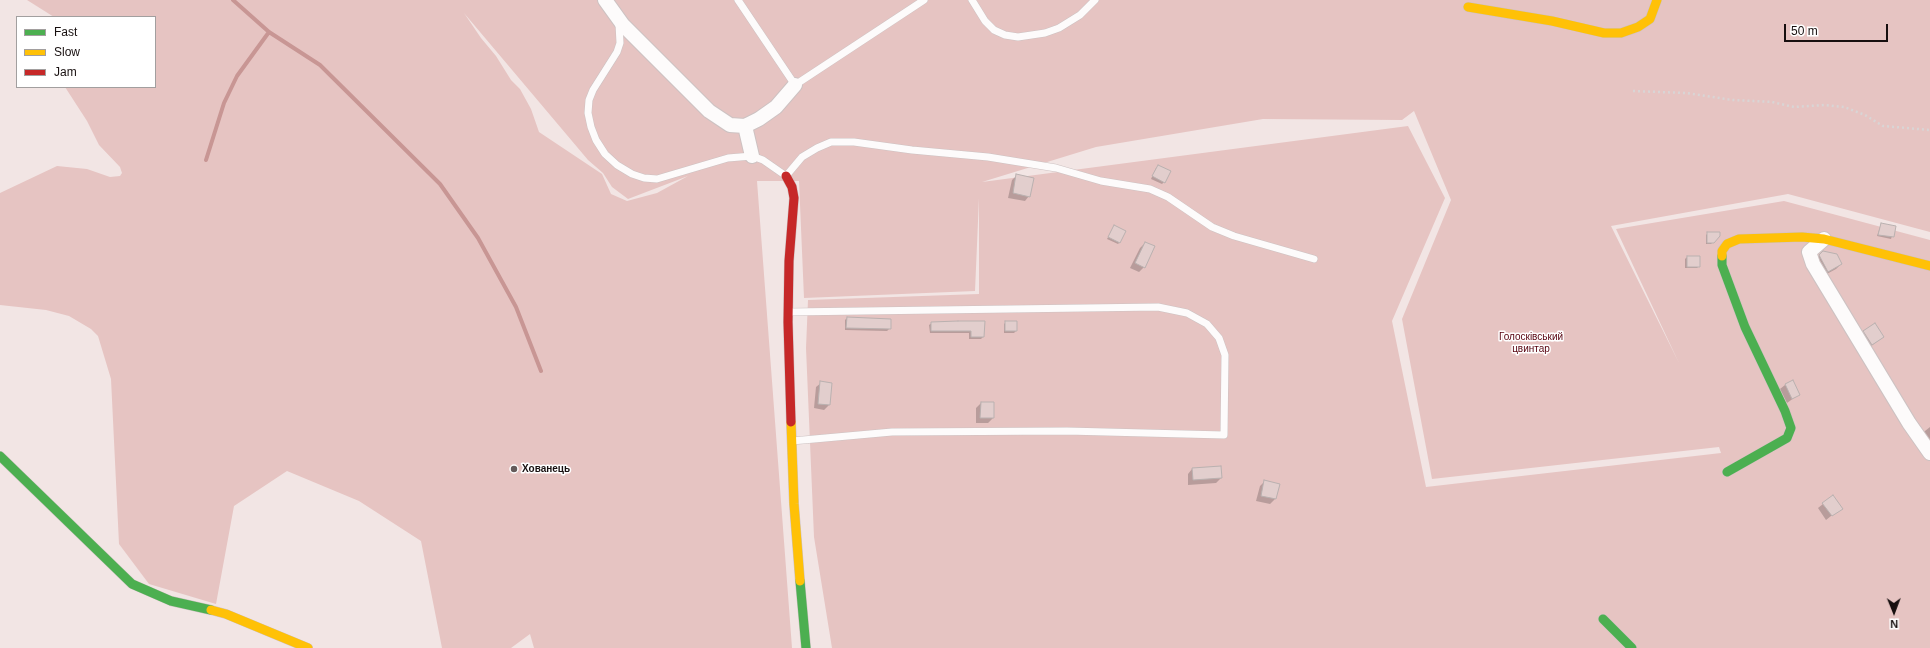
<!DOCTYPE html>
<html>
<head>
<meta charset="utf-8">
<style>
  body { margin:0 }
  #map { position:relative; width:1930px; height:648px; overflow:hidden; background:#f2e5e4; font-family:Helvetica,sans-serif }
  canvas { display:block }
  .legend { position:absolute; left:16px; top:16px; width:140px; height:72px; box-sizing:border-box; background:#fff; border:1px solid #a29f9f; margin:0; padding:5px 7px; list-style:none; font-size:12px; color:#170f0f }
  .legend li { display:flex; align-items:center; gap:8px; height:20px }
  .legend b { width:20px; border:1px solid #a29f9f }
  .north { position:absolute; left:1874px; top:592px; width:40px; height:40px; -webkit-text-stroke:3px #fff; paint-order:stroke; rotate:179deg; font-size:11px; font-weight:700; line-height:16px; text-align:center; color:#170f0f }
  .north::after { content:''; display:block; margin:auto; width:14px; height:18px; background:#170f0f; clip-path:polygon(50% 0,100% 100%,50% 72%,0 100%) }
  .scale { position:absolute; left:1784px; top:24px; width:104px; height:18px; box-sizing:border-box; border:2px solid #170f0f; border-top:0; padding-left:5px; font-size:12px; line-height:14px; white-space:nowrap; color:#170f0f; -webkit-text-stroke:3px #fff; paint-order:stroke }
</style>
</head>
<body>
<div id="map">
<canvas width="1930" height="648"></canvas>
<ul class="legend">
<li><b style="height:5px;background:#4caf50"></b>Fast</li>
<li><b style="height:5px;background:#ffc107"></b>Slow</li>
<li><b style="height:5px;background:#c62828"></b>Jam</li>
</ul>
<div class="north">N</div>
<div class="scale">50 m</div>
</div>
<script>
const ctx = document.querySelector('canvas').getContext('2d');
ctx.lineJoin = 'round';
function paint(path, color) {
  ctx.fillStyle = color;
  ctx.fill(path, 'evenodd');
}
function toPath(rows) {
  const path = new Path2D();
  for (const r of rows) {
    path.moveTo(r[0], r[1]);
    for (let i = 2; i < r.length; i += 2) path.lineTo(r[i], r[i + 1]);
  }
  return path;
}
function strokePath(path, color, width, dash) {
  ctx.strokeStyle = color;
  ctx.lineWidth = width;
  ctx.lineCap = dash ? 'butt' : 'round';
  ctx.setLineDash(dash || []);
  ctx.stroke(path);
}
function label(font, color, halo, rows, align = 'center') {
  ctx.font = font + ' Helvetica,sans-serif';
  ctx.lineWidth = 3;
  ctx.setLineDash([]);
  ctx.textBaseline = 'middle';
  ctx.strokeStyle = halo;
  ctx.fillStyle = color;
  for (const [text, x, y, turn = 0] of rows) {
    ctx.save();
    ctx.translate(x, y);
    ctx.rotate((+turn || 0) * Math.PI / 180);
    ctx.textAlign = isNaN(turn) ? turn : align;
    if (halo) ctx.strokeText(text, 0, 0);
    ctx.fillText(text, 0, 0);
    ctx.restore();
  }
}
paint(toPath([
  [27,0,1930,0,1930,232,1788,194,1611,226,1679,363,1616,229,1784,201,1930,240,1930,648,832,648,814,537,806,348,808,300,979,294,979,198,975,291,804,298,799,181,757,181,792,648,534,648,530,634,511,648,442,648,421,541,359,501,287,471,234,506,216,604,149,584,119,544,111,379,98,336,91,329,69,316,46,310,0,305,0,193,57,166,87,169,110,177,120,176,122,173,120,167,99,145,87,121,65,87,155,87,155,17,54,17],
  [464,13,588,160,603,173,612,187,628,199,688,176,657,193,627,201,611,194,602,174,539,132,531,109,520,89,511,80,496,56,481,38],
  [1414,111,1451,200,1402,319,1432,479,1719,447,1721,453,1426,487,1392,321,1445,198,1408,126,982,182,1096,147,1263,119,1402,120]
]), '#e6c4c2');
paint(toPath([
  [1156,168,1164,182,1162,184,1151,179],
  [1017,175,1029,196,1025,201,1008,198,1012,180],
  [1881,224,1895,227,1891,239,1877,236],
  [1114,226,1120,242,1118,244,1107,239],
  [1708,233,1713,242,1711,244,1706,244,1706,235],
  [1145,243,1144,267,1139,272,1130,268,1140,248],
  [1820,255,1841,264,1836,269,1823,276,1815,260],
  [1687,257,1699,266,1697,268,1685,268,1685,259],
  [847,318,890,328,887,331,845,330,845,320],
  [983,322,983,337,981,339,969,339,969,333,930,333,929,325,932,323],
  [1006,322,1016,331,1014,333,1004,333,1004,324],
  [1864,332,1883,337,1867,349,1859,337],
  [821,383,829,405,824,410,814,408,816,387],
  [1785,385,1798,395,1787,403,1780,389],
  [981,403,993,418,988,423,976,423,976,408],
  [1930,427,1930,446,1920,435],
  [1192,469,1221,478,1216,483,1188,485,1188,474],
  [1265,481,1279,485,1275,499,1270,504,1256,501,1260,486],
  [1823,504,1841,508,1826,520,1818,508]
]), '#0003');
strokePath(toPath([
  [233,0,269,32,320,65,440,184,478,238,516,307,541,371],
  [206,160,224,103,237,76,269,32]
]), '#c89694', 4);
const building = toPath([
  [1158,165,1171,171,1165,183,1152,176,1158,165],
  [1016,174,1034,178,1030,197,1013,193,1016,174],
  [1881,223,1896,226,1894,237,1878,235,1881,223],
  [1114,225,1126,231,1120,243,1108,237,1114,225],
  [1707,232,1720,232,1720,236,1714,243,1707,243,1707,232],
  [1145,242,1155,246,1145,268,1135,263,1145,242],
  [1823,251,1837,254,1842,264,1828,272,1819,255,1823,251],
  [1687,256,1700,256,1700,267,1687,267,1687,256],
  [847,317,891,319,891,329,846,328,847,317],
  [958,321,985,321,984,337,971,337,971,331,931,331,931,322,958,321],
  [1005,321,1017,321,1017,331,1005,331,1005,321],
  [1875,323,1884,337,1872,345,1863,331,1875,323],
  [1793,380,1800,395,1792,399,1785,384,1793,380],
  [820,381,832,383,830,405,818,404,820,381],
  [981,402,994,402,994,418,980,418,981,402],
  [1221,466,1222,478,1193,480,1192,468,1221,466],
  [1264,480,1280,484,1276,499,1261,496,1264,480],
  [1833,495,1843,509,1832,516,1822,503,1833,495]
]);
paint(building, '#e2cecd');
strokePath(building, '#bab1b0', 1);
const lane = toPath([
  [738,0,795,85,924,0],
  [972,0,985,21,994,30,1005,35,1018,37,1045,33,1059,28,1080,15,1095,0],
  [619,24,620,43,617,52,593,90,589,100,588,113,591,127,596,140,605,154,617,165,632,174,644,178,657,179,728,158,752,156,763,160,786,176,802,157,817,148,831,142,854,142,912,150,988,157,1056,168,1101,181,1150,189,1168,197,1212,227,1234,236,1314,259],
  [789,312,1158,307,1187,313,1207,324,1219,338,1225,355,1224,435,1067,431,892,432,792,441]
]);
const street = toPath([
  [605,0,623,25,709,111,730,125,745,126,759,119,776,107,795,85],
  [745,126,752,156],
  [1824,239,1809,252,1813,264,1909,423,1930,453]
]);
const fast = toPath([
  [1722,256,1722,265,1745,327,1785,411,1791,428,1787,438,1727,472],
  [0,456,132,584,171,601,211,610],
  [800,581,806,648],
  [1603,619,1632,648]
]);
const slow = toPath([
  [1468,7,1552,21,1604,33,1621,33,1638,27,1650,19,1657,0],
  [1722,256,1722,251,1727,244,1739,239,1802,237,1824,239,1930,266],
  [791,422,794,504,800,581],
  [211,610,226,614,308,648]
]);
const jam = toPath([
  [786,176,792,187,794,198,789,261,788,322,791,422]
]);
strokePath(lane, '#cdc2c2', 8);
strokePath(street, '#cdc2c2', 16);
strokePath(fast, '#cdc2c2', 10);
strokePath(slow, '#cdc2c2', 10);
strokePath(jam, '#cdc2c2', 10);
strokePath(toPath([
  [1633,91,1686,93,1732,100,1772,102,1794,107,1825,105,1844,107,1865,115,1883,126,1930,130]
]), '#d9d5d5', 2.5, [2, 3]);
strokePath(lane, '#fdfbfb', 7);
strokePath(street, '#fdfbfb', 14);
strokePath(fast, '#4caf50', 9);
strokePath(slow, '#ffc107', 9);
strokePath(jam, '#c62828', 9);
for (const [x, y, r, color] of [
  [514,469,4,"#645a5a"]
]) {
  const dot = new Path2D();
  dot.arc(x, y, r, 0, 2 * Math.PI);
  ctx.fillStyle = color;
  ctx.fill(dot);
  strokePath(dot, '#fff', 1.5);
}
label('10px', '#56020e', '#fff', [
  ["Голосківський",1531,337],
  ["цвинтар",1531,349]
]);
label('bold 10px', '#170f0f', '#fff', [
  ["Хованець",522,469]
], 'left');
</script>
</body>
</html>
